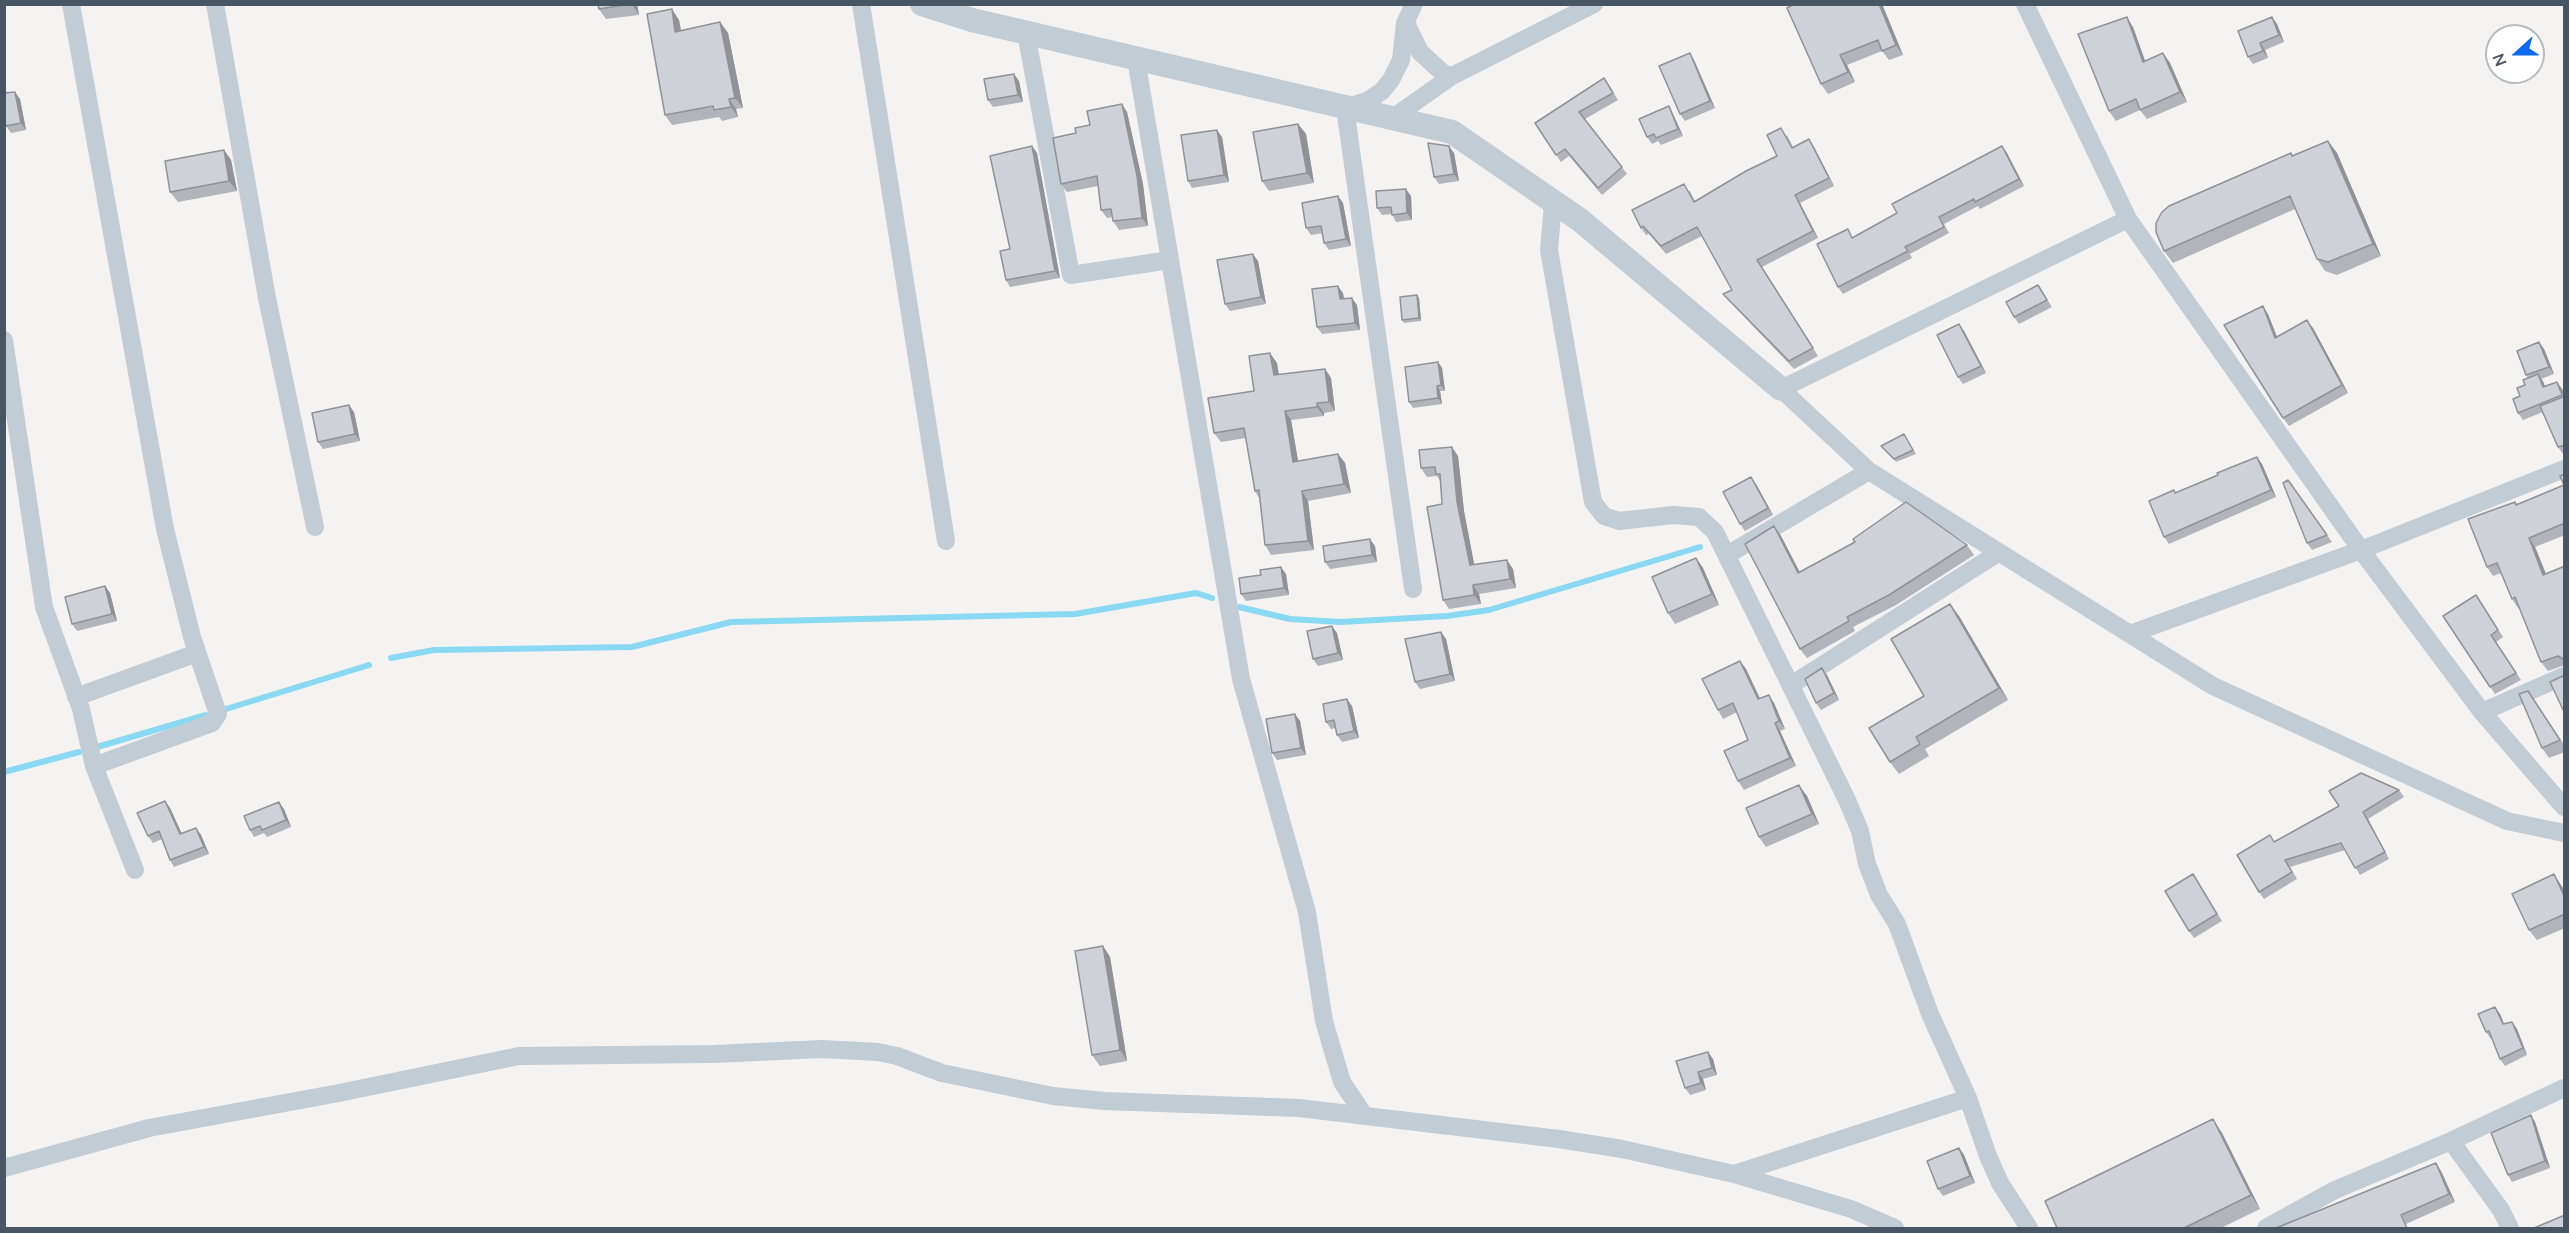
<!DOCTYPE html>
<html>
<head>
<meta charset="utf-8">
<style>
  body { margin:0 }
  #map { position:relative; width:2569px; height:1233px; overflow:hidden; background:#f5f2f2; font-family:"Nunito Sans",sans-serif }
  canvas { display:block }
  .frame { position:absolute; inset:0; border:6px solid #485562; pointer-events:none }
  .north { position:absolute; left:2485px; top:24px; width:60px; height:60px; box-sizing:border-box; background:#fff; border:2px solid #b6bbc0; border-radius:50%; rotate:249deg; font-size:16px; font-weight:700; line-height:24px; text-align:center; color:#485562 }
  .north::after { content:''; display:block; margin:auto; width:21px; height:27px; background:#0d68f3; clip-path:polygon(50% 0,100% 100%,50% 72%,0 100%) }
</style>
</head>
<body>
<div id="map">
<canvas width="2569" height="1233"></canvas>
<div class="frame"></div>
<div class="north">N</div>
</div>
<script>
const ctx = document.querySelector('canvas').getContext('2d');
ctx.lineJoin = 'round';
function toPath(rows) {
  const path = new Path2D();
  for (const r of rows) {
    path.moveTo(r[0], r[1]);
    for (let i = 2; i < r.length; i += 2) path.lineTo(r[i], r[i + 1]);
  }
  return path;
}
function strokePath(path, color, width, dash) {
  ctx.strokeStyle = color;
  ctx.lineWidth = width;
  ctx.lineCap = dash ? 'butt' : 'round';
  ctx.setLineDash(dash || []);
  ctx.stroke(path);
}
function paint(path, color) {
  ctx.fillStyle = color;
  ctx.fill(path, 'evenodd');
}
strokePath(toPath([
  [1239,607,1290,619,1341,622,1447,616,1489,610,1700,547],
  [391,658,434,650,632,647,731,622,1075,614,1196,593,1212,598],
  [226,709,369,665],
  [97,747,206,715],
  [4,772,79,752]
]), '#8ad9f3', 6);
strokePath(toPath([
  [71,4,165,529,192,637,218,714,212,723,94,766],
  [215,4,267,298,315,527],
  [861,4,946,541],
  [2025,4,2128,219,2361,550,2482,712,2564,807],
  [1406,23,1420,52,1444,74,1452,76],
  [1026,33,1071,275,1170,260],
  [1136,59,1241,679,1307,912,1324,1021,1342,1082,1364,1115],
  [1391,119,1452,76,1594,4],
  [1553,204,1549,250,1593,502,1604,516,1619,521,1673,515,1699,517,1715,532,1847,800,1860,831,1867,864,1879,895,1897,924,1930,1014,1968,1098,1988,1156,2000,1183,2029,1228],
  [2128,219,1781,389,1869,471,2213,686,2507,821,2564,833],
  [4,340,44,607,81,709,94,766,135,870],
  [1727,555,1869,471],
  [1413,589,1345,108,1369,100,1382,91,1391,80,1401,60,1405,23,1414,4],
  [2130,634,2361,550,2564,469],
  [1791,685,1998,553],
  [76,697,197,653],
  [2482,712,2564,676],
  [2451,1141,2501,1210,2510,1228],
  [4,1168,149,1128,339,1093,519,1056,714,1054,822,1049,878,1052,897,1056,942,1073,1053,1096,1104,1101,1299,1108,1559,1139,1622,1149,1734,1174,1851,1209,1895,1228],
  [1734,1174,1968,1098],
  [2266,1228,2335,1190,2451,1141,2564,1088]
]), '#c2ccd4', 18);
strokePath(toPath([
  [922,4,972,20,1452,132,1580,220,1781,389]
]), '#c2ccd4', 24);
paint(toPath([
  [598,4,637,4,639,15,606,19,599,9],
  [1794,4,1882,4,1903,55,1889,60,1882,51,1847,65,1855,82,1828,94,1821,84],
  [2272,17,2277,24,2284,42,2265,50,2268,58,2253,64,2248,57],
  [679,20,681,30,720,22,728,33,743,108,736,109,738,117,722,121,719,117,672,125,665,115],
  [2133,27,2145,61,2163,53,2170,63,2187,102,2147,119,2140,110,2116,121,2109,111],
  [1694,60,1715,108,1685,121,1680,114],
  [1019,81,1023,102,993,107,988,100],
  [1609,85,1618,100,1585,119,1627,174,1602,195,1569,156,1561,162,1535,123],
  [4,93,20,99,26,130,11,133,6,126,4,119],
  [1127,112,1143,184,1148,226,1119,230,1113,221,1113,217,1107,218,1101,210,1098,186,1067,192,1061,184,1090,125],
  [1673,114,1683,136,1661,145,1658,141,1652,144,1647,137],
  [1298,124,1306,134,1314,183,1269,191,1262,181],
  [1787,135,1793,147,1809,139,1814,147,1834,186,1800,203,1818,238,1762,267,1818,356,1794,369,1729,301,1723,294,1732,290,1702,236,1666,254,1649,234,1646,235,1641,228,1690,191,1695,201,1777,156],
  [1222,137,1229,182,1192,188,1188,181],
  [2328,141,2337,153,2381,256,2337,275,2325,271,2317,259,2295,209,2173,263,2164,251,2291,153,2293,156],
  [1032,146,1037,153,1060,278,1010,287,1006,280,1010,249],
  [2002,146,2007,153,2024,186,1980,209,1978,206,1944,224,1949,233,1910,254,1912,258,1843,294,1838,287,1897,213],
  [224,150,231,160,237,191,178,202,170,192],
  [1454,153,1459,181,1439,184,1434,177],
  [1338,196,1343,203,1351,246,1329,250,1324,243,1323,233,1311,235,1306,228],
  [1411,196,1412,220,1396,222,1392,214,1382,215,1377,208],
  [1258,261,1266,304,1230,311,1225,304],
  [2038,285,2052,307,2019,324,2014,317],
  [1343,293,1344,299,1357,305,1360,330,1322,334,1317,327],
  [1417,295,1419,298,1421,321,1404,323,1402,320],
  [2268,314,2277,336,2313,328,2348,393,2289,426,2283,418],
  [1964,331,1986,373,1963,384,1958,377],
  [2539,342,2544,349,2554,374,2541,379,2545,387,2557,382,2562,389,2565,395,2565,454,2563,454,2558,447,2543,412,2523,420,2518,413,2520,396,2528,378,2526,375],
  [1438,362,1442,368,1445,391,1440,391,1442,404,1413,408,1409,402],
  [1277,363,1279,375,1325,369,1331,378,1335,411,1324,413,1324,416,1291,420,1298,461,1338,454,1345,463,1351,493,1308,501,1314,550,1271,555,1265,545,1259,498,1255,491,1246,438,1221,442,1214,433,1254,391],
  [354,412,360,441,323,449,318,442],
  [1904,434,1916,454,1896,462,1881,446],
  [1458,456,1464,511,1474,564,1513,569,1516,588,1479,594,1481,604,1449,609,1443,600,1442,504,1440,481,1437,476,1427,477,1421,468],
  [2262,464,2276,497,2169,544,2164,537,2176,492],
  [2565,474,2565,535,2535,547,2546,574,2565,566,2565,665,2548,671,2541,662,2519,607,2518,608,2512,599,2501,573,2493,576,2487,567,2515,502,2517,504,2564,485],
  [2288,480,2332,542,2312,550,2307,543],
  [1756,484,1773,515,1745,531,1740,524],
  [1774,526,1781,536,1799,572,1967,545,1974,555,1896,605,1853,627,1855,631,1807,658,1800,649],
  [1375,546,1377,562,1330,569,1325,562],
  [1696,558,1703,568,1719,605,1675,624,1668,613],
  [1286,574,1289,595,1246,601,1241,594],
  [105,586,110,593,117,621,77,631,72,624],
  [2476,595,2503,637,2496,642,2521,680,2495,694,2443,616],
  [1959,616,2008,700,1925,749,1929,756,1899,774,1890,762,1924,696],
  [1441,632,1446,639,1455,681,1420,689,1415,682],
  [1337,633,1343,660,1318,666,1313,659],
  [1740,661,1746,669,1760,698,1774,703,1785,729,1780,731,1796,766,1744,790,1738,781,1748,740,1737,712,1723,719,1718,710],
  [1822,668,1827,675,1839,700,1821,710,1816,703],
  [2528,691,2565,746,2565,752,2549,758,2542,748],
  [1352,706,1359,738,1342,742,1337,735,1336,728,1331,729,1326,722],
  [1300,721,1306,755,1277,760,1272,753],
  [2399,790,2404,797,2368,819,2389,859,2360,875,2345,850,2290,867,2297,879,2264,899,2259,892,2275,842],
  [1807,796,1819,824,1766,847,1759,837],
  [165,801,170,808,182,834,196,828,201,835,209,854,174,867,170,860,162,839,153,843,148,836],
  [284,809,291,827,267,837,264,833,254,837,250,830],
  [2193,874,2222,921,2194,938,2189,931],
  [2561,885,2565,892,2565,928,2537,940,2529,930],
  [1103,946,1110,957,1127,1061,1100,1066,1092,1055],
  [2495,1007,2500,1014,2504,1024,2512,1022,2517,1029,2527,1055,2505,1066,2500,1059,2492,1039,2491,1039,2486,1032],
  [1708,1052,1713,1059,1717,1075,1703,1079,1706,1090,1690,1095,1685,1088],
  [2531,1115,2535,1122,2550,1168,2512,1182,2508,1175],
  [2213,1119,2222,1133,2260,1209,2221,1228,2057,1228],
  [1959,1148,1964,1155,1975,1183,1943,1196,1938,1189],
  [2441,1171,2455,1202,2406,1224,2276,1228]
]), '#b1b4ba');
paint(toPath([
  [632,4,637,4,639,15],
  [1879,4,1882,4,1903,55,1896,45],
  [672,9,679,20,683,42,675,32],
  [2127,17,2133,27,2149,72,2143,62],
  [2272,17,2277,24,2284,42,2279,35],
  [720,22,728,33,743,108,735,98],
  [2260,43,2265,50,2268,58,2263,51],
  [1690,53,1694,60,1715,108,1710,101],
  [2163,53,2170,63,2187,102,2180,92],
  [1840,55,1847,65,1855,82,1848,72],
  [1014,74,1019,81,1023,102,1018,95],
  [15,92,20,99,26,130,21,123],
  [729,99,736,109,738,117,731,107],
  [1122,104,1127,112,1143,184,1148,226,1142,218],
  [1669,106,1673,114,1683,136,1678,129],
  [1298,124,1306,134,1314,183,1307,173],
  [1217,130,1222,137,1229,182,1224,175],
  [1809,139,1814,147,1834,186,1829,178],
  [2328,141,2337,153,2381,256,2373,244],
  [1032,146,1037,153,1060,278,1055,271],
  [1449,146,1454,153,1459,181,1454,174],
  [2002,146,2007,153,2024,186,2019,179],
  [224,150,231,160,237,191,229,181],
  [1406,189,1411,196,1412,220,1407,213],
  [1795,195,1800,203,1818,238,1813,231],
  [1338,196,1343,203,1351,246,1346,239],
  [1253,254,1258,261,1266,304,1261,297],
  [1338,286,1343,293,1345,306,1340,299],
  [1417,295,1419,298,1421,321,1419,318],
  [1352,298,1357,305,1360,330,1355,323],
  [2263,306,2268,314,2280,346,2275,338],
  [2307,320,2313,328,2348,393,2342,385],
  [1959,324,1964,331,1986,373,1981,366],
  [2539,342,2544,349,2554,374,2549,367],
  [1270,353,1277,363,1280,385,1274,375],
  [1438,362,1442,368,1445,391,1441,385],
  [1325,369,1331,378,1335,411,1329,402],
  [2538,374,2543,381,2548,394,2543,387],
  [2557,382,2562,389,2565,395,2565,398],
  [1437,386,1440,391,1442,404,1438,398],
  [1317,403,1324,413,1324,416,1317,407],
  [349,405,354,412,360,441,355,434],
  [1285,411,1291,420,1300,472,1293,462],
  [1452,447,1458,456,1464,511,1476,574,1470,565,1457,502],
  [1338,454,1345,463,1351,493,1344,484],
  [2257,457,2262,464,2276,497,2271,490],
  [1751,477,1756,484,1773,515,1768,508],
  [1302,491,1308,501,1314,550,1308,541],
  [1774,526,1781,536,1805,582,1798,573],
  [2529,538,2535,547,2550,584,2543,575],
  [1370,539,1375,546,1377,562,1372,555],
  [1696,558,1703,568,1719,605,1712,594],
  [1507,560,1513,569,1516,588,1510,579],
  [1281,567,1286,574,1289,595,1284,588],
  [1473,585,1479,594,1481,604,1474,595],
  [105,586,110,593,117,621,112,614],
  [1950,604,1959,616,2008,700,1999,688],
  [1332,626,1337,633,1343,660,1338,653],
  [1441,632,1446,639,1455,681,1450,674],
  [1740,661,1746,669,1764,708,1758,699],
  [1822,668,1827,675,1839,700,1834,693],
  [1769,695,1774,703,1785,729,1779,721],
  [1347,699,1352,706,1359,738,1354,731],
  [1295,714,1300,721,1306,755,1301,748],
  [1775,723,1780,731,1796,766,1790,758],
  [1799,785,1807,796,1819,824,1812,814],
  [165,801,170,808,185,841,180,834],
  [279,802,284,809,291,827,286,820],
  [2363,812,2368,819,2389,859,2385,852],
  [196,828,201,835,209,854,204,847],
  [2554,874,2561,885,2565,892,2565,898],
  [1103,946,1110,957,1127,1061,1120,1050],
  [2495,1007,2500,1014,2507,1031,2503,1024],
  [2512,1022,2517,1029,2527,1055,2523,1048],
  [1708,1052,1713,1059,1717,1075,1712,1068],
  [1698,1072,1703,1079,1706,1090,1701,1083],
  [2531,1115,2535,1122,2550,1168,2545,1161],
  [2213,1119,2222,1133,2260,1209,2251,1195],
  [1959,1148,1964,1155,1975,1183,1970,1176],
  [2436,1163,2441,1171,2455,1202,2449,1194]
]), '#909297');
const building = toPath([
  [598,4,630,4,599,9,598,4],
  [1794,4,1879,4,1896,45,1882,51,1878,40,1840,55,1848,72,1821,84,1787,8,1794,4],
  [672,9,675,32,720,22,735,98,729,99,731,107,714,110,713,106,665,115,647,14,672,9],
  [2127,17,2143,62,2163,53,2180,92,2140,110,2136,99,2109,111,2078,34,2127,17],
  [2272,17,2279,35,2260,43,2263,51,2248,57,2238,31,2272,17],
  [1690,53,1710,101,1680,114,1659,66,1690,53],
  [1014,74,1018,95,988,100,984,79,1014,74],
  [1604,78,1613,93,1579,112,1622,167,1598,188,1565,149,1556,155,1535,123,1604,78],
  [15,92,21,123,6,126,4,116,4,93,15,92],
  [1122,104,1137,176,1142,218,1113,221,1111,209,1101,210,1097,176,1061,184,1053,138,1076,133,1075,128,1090,125,1087,111,1122,104],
  [1669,106,1678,129,1656,138,1654,134,1647,137,1639,119,1669,106],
  [1298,124,1307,173,1262,181,1253,132,1298,124],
  [1781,128,1792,148,1809,139,1829,178,1795,195,1813,231,1757,260,1813,348,1789,361,1723,294,1732,290,1697,227,1661,246,1643,226,1641,228,1632,210,1684,184,1694,202,1746,171,1777,156,1767,135,1781,128],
  [1217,130,1224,175,1188,181,1181,135,1217,130],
  [2328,141,2373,244,2328,262,2317,259,2290,196,2164,251,2156,232,2156,223,2162,212,2169,206,2291,153,2292,156,2328,141],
  [1428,143,1449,146,1454,174,1434,177,1428,143],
  [1032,146,1055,271,1006,280,1000,251,1010,249,990,156,1032,146],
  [2002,146,2019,179,1975,202,1974,199,1939,217,1944,227,1905,247,1908,251,1838,287,1817,244,1848,229,1852,238,1897,213,1892,204,2002,146],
  [224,150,229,181,170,192,165,161,224,150],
  [1406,189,1407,213,1392,215,1391,207,1377,208,1376,191,1406,189],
  [1338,196,1346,239,1324,243,1321,226,1306,228,1302,203,1338,196],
  [1253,254,1261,297,1225,304,1217,260,1253,254],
  [2038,285,2047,300,2014,317,2006,302,2038,285],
  [1338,286,1340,299,1352,298,1355,323,1317,327,1312,289,1338,286],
  [1417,295,1419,318,1402,320,1400,297,1417,295],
  [2263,306,2275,338,2307,320,2342,385,2283,418,2224,325,2263,306],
  [1959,324,1981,366,1958,377,1937,335,1959,324],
  [2539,342,2549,367,2526,375,2517,351,2539,342],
  [1270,353,1274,375,1325,369,1329,402,1317,403,1317,407,1285,411,1293,462,1338,454,1344,484,1302,491,1308,541,1265,545,1259,490,1255,491,1244,428,1214,433,1208,398,1254,391,1249,356,1270,353],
  [1438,362,1441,385,1437,386,1438,398,1409,402,1405,367,1438,362],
  [2538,374,2543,387,2557,382,2562,395,2518,413,2513,399,2520,396,2517,388,2525,385,2523,380,2538,374],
  [2563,397,2565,401,2565,445,2558,447,2540,406,2563,397],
  [349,405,355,434,318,442,312,413,349,405],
  [1904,434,1913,450,1894,459,1881,446,1904,434],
  [1452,447,1457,502,1470,565,1507,560,1510,579,1473,585,1474,595,1443,600,1427,507,1442,504,1440,474,1436,474,1435,467,1421,468,1419,450,1452,447],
  [2257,457,2271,490,2164,537,2149,501,2174,490,2175,493,2218,475,2217,473,2257,457],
  [2565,474,2565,523,2529,538,2543,575,2565,566,2565,660,2558,656,2541,662,2515,597,2512,599,2497,563,2487,567,2468,519,2515,502,2516,505,2564,485,2560,476,2565,474],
  [1751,477,1768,508,1740,524,1723,492,1751,477],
  [2288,480,2327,535,2307,543,2283,483,2288,480],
  [1906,502,1967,545,1889,595,1847,617,1849,621,1800,649,1745,544,1774,526,1798,573,1855,542,1853,539,1906,502],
  [1370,539,1372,555,1325,562,1323,546,1370,539],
  [1696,558,1712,594,1668,613,1652,577,1696,558],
  [1281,567,1284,588,1241,594,1239,578,1261,575,1260,570,1281,567],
  [105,586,112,614,72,624,65,597,105,586],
  [2476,595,2498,630,2491,635,2516,673,2490,687,2443,616,2476,595],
  [1950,604,1999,688,1916,737,1920,744,1890,762,1869,728,1924,696,1891,639,1950,604],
  [1332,626,1338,653,1313,659,1307,631,1332,626],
  [1441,632,1450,674,1415,682,1405,639,1441,632],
  [1740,661,1758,699,1769,695,1779,721,1775,723,1790,758,1738,781,1724,751,1748,740,1733,703,1718,710,1702,679,1740,661],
  [1822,668,1834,693,1816,703,1805,679,1822,668],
  [2565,675,2565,714,2550,682,2565,675],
  [2528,691,2560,740,2542,748,2519,694,2528,691],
  [1347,699,1354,731,1337,735,1334,720,1326,722,1323,704,1347,699],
  [1295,714,1301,748,1272,753,1266,719,1295,714],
  [2361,773,2399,790,2363,812,2385,852,2355,868,2341,843,2285,860,2292,872,2259,892,2237,855,2270,835,2274,842,2339,806,2329,791,2361,773],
  [1799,785,1812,814,1759,837,1746,808,1799,785],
  [165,801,180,834,196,828,204,847,170,860,159,831,148,836,137,813,165,801],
  [279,802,286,820,262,830,260,826,250,830,244,816,279,802],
  [2193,874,2217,914,2189,931,2165,891,2193,874],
  [2554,874,2565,898,2565,914,2529,930,2512,894,2554,874],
  [1103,946,1120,1050,1092,1055,1075,951,1103,946],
  [2495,1007,2503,1024,2512,1022,2523,1048,2500,1059,2489,1031,2486,1032,2478,1014,2495,1007],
  [1708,1052,1712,1068,1698,1072,1701,1083,1685,1088,1676,1061,1708,1052],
  [2531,1115,2545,1161,2508,1175,2491,1133,2531,1115],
  [2213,1119,2251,1195,2184,1228,2057,1228,2045,1201,2213,1119],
  [1959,1148,1970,1176,1938,1189,1927,1161,1959,1148],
  [2436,1163,2449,1194,2401,1215,2407,1228,2276,1228,2436,1163],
  [2565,1215,2565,1228,2534,1228,2565,1215]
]);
paint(building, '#ced1d8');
strokePath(building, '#909297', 1.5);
</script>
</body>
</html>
